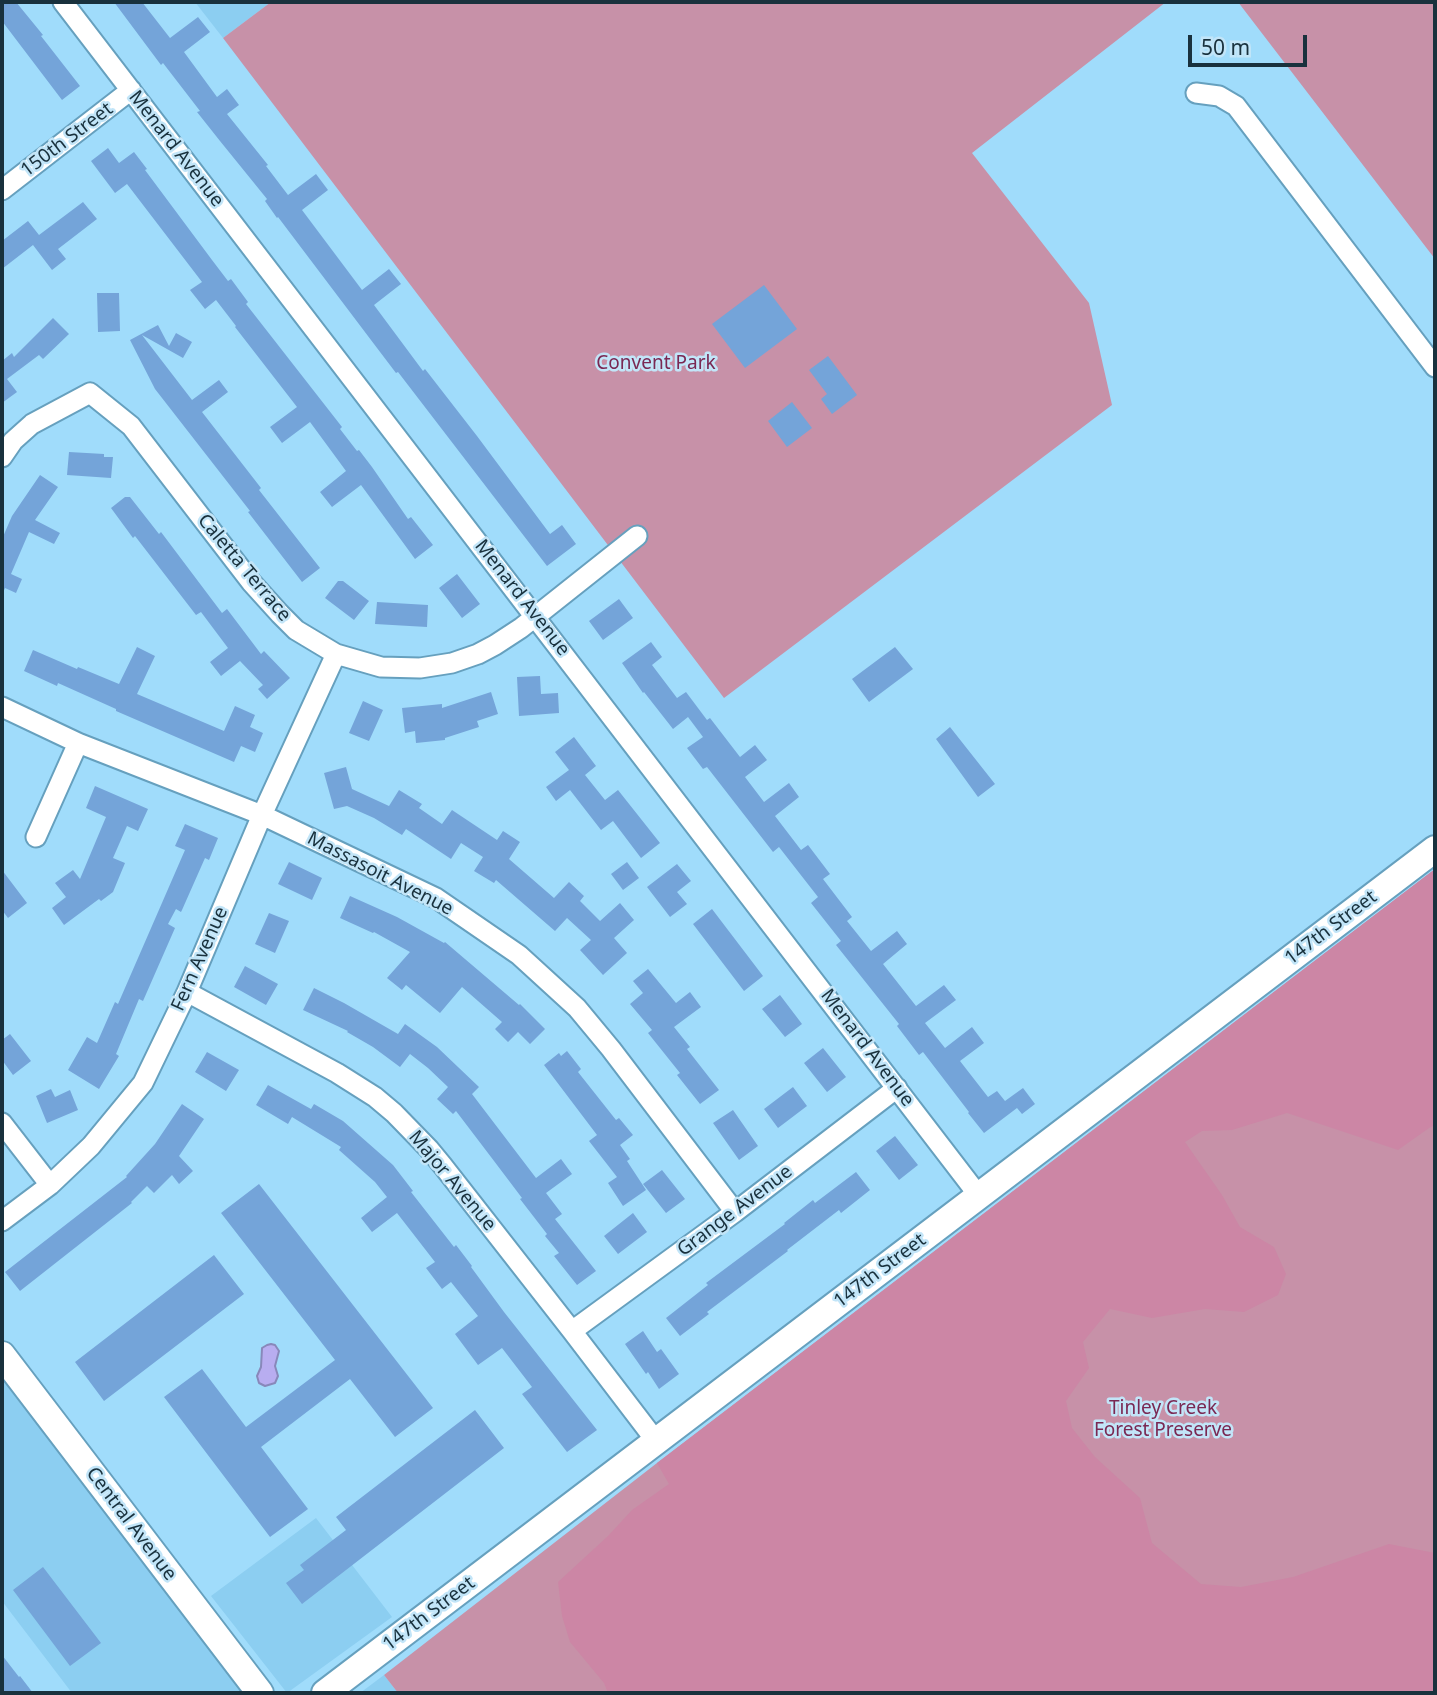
<!DOCTYPE html>
<html>
<head>
<meta charset="utf-8">
<style>
  body { margin:0 }
  #map { position:relative; width:1437px; height:1695px; overflow:hidden; background:#a0dcfb; font-family:"Noto Sans",sans-serif }
  canvas { display:block }
  .frame { position:absolute; inset:0; border:4px solid #19313d; pointer-events:none }
  .scale { position:absolute; left:1188px; top:35px; width:119px; height:32px; box-sizing:border-box; border:4px solid #19313d; border-top:0; padding-left:9px; font-size:21px; line-height:24px; white-space:nowrap; color:#19313d; -webkit-text-stroke:5px #c2e5f8; paint-order:stroke }
</style>
</head>
<body>
<div id="map">
<canvas width="1437" height="1695"></canvas>
<div class="frame"></div>
<div class="scale">50 m</div>
</div>
<script>
const ctx = document.querySelector('canvas').getContext('2d');
ctx.lineJoin = 'round';
function paint(path, color) {
  ctx.fillStyle = color;
  ctx.fill(path, 'evenodd');
}
function toPath(rows) {
  const path = new Path2D();
  for (const r of rows) {
    path.moveTo(r[0], r[1]);
    for (let i = 2; i < r.length; i += 2) path.lineTo(r[i], r[i + 1]);
  }
  return path;
}
function strokePath(path, color, width, dash) {
  ctx.strokeStyle = color;
  ctx.lineWidth = width;
  ctx.lineCap = dash ? 'butt' : 'round';
  ctx.setLineDash(dash || []);
  ctx.stroke(path);
}
function label(font, color, halo, rows, align = 'center') {
  ctx.font = font + ' "Noto Sans",sans-serif';
  ctx.lineWidth = 5;
  ctx.setLineDash([]);
  ctx.textBaseline = 'middle';
  ctx.strokeStyle = halo;
  ctx.fillStyle = color;
  for (const [text, x, y, turn = 0] of rows) {
    ctx.save();
    ctx.translate(x, y);
    ctx.rotate((+turn || 0) * Math.PI / 180);
    ctx.textAlign = isNaN(turn) ? turn : align;
    if (halo) ctx.strokeText(text, 0, 0);
    ctx.fillText(text, 0, 0);
    ctx.restore();
  }
}
paint(toPath([
  [195,2,271,2,223,38],
  [2,1378,245,1693,72,1693,2,1601],
  [316,1518,392,1617,287,1693,211,1596],
  [384,1675,398,1693,360,1693]
]), '#8ccef1');
paint(toPath([
  [271,2,1166,2,972,153,1089,303,1112,405,724,698,223,38],
  [1238,2,1435,2,1435,259],
  [1435,869,1435,1693,398,1693,384,1675,657,1463]
]), '#c791a8');
paint(toPath([
  [1435,869,1435,1125,1429,1128,1398,1150,1287,1113,1232,1130,1202,1131,1185,1142,1222,1195,1240,1227,1274,1247,1286,1274,1278,1295,1244,1312,1205,1309,1152,1318,1110,1309,1083,1342,1089,1368,1066,1401,1072,1428,1095,1457,1140,1498,1152,1543,1201,1584,1241,1587,1293,1577,1389,1544,1435,1553,1435,1693,608,1693,604,1683,570,1642,562,1616,558,1582,608,1536,632,1510,669,1484,657,1463]
]), '#cc86a5');
const water = toPath([
  [271,1344,275,1345,279,1351,275,1366,278,1376,275,1383,265,1386,259,1383,257,1376,261,1367,262,1348,267,1345,271,1344]
]);
paint(water, '#b8adf0');
strokePath(water, '#8888ba', 2);
paint(toPath([
  [2,2,16,2,43,35,41,36,80,86,62,100,2,21],
  [114,2,142,2,170,38,198,17,210,32,184,52,217,97,227,89,239,105,227,114,268,165,266,166,288,195,316,174,328,190,302,210,362,290,389,269,401,284,374,305,423,371,425,369,477,436,550,534,562,525,576,544,547,566,398,372,396,373,374,344,278,217,277,218,265,201,267,199,220,141,197,112,200,111,163,63,161,65],
  [108,148,119,163,134,152,147,169,145,170,212,260,228,281,231,279,248,302,246,304,342,427,340,429,357,451,359,450,372,467,408,519,411,517,433,545,415,559,361,485,332,507,320,492,346,471,310,422,282,443,270,427,297,407,235,327,236,326,216,300,205,309,190,290,202,282,127,184,115,193,91,161],
  [83,202,97,219,58,249,66,259,52,270,33,245,2,269,2,241,28,221,39,235],
  [764,285,797,329,745,368,712,324],
  [97,293,119,293,120,331,98,332],
  [53,318,69,334,43,359,39,355,7,379,17,392,2,403,2,361,12,353,14,357],
  [158,325,169,346,176,333,192,342,183,358,142,335,192,400,219,380,228,392,202,412,261,488,259,490,320,568,302,582,248,512,250,511,155,389,130,340],
  [828,356,857,395,832,414,821,399,827,394,809,370],
  [792,402,812,428,787,447,768,421],
  [69,452,104,454,104,457,113,457,111,478,67,475],
  [40,475,58,487,35,520,60,533,54,544,29,532,11,574,22,579,16,593,5,588,2,595,2,539,12,516],
  [125,497,130,497,159,534,161,532,222,613,227,609,261,654,264,651,290,678,267,699,258,689,263,685,240,661,221,676,210,662,228,648,201,612,196,615,135,536,133,538,111,508],
  [457,574,480,604,462,618,439,588],
  [338,581,343,581,369,601,354,620,325,598],
  [619,599,633,618,603,640,589,621],
  [377,602,428,605,427,627,375,624],
  [651,642,662,657,652,665,677,698,686,692,707,720,710,718,740,757,755,745,767,760,745,777,764,802,789,783,799,797,775,816,801,850,808,845,830,874,823,879,852,917,847,921,871,951,897,931,907,944,883,964,916,1006,944,985,956,1000,925,1023,945,1048,972,1027,984,1043,960,1061,988,1097,997,1091,1005,1101,1023,1088,1035,1104,1022,1114,1017,1108,984,1133,968,1113,969,1112,923,1052,919,1055,897,1026,899,1024,836,945,841,941,811,903,818,897,779,847,773,852,707,767,703,769,687,748,703,737,688,717,673,729,644,692,643,693,622,663],
  [137,647,155,656,137,694,224,731,235,706,255,715,250,727,263,733,255,752,241,746,234,762,116,711,116,709,58,683,57,686,24,671,33,650,77,669,78,667,119,684],
  [895,647,913,669,869,702,852,679],
  [540,676,541,694,558,693,559,713,519,716,517,677],
  [491,692,498,714,477,721,479,727,445,738,445,740,416,743,415,731,405,733,402,708,442,704,442,708],
  [363,701,383,710,369,741,349,733],
  [950,727,995,784,978,797,936,739],
  [574,737,596,766,585,775,605,800,618,790,660,843,641,858,613,821,601,830,570,790,556,801,546,787,569,770,555,752],
  [346,767,352,789,389,806,399,790,422,804,419,808,442,824,452,810,497,840,503,831,520,842,509,859,554,898,569,882,584,896,580,901,600,921,620,903,634,920,614,938,627,953,603,975,580,950,591,940,567,918,555,931,496,880,494,883,474,871,483,857,461,843,451,859,406,829,402,835,374,818,347,806,334,809,324,773],
  [95,786,148,809,138,831,127,826,113,858,125,863,113,892,101,901,99,899,64,925,52,908,66,897,55,883,73,870,80,879,106,817,86,808],
  [185,824,218,838,209,860,205,858,182,910,181,912,176,909,168,924,175,928,143,1001,139,999,116,1054,119,1056,99,1089,68,1070,87,1037,97,1043,115,1002,118,1004,185,850,175,846],
  [289,862,322,878,312,900,278,884],
  [627,862,639,878,623,890,611,874],
  [677,864,691,881,677,892,687,904,670,917,647,887],
  [2,870,27,903,8,918,2,910],
  [350,896,397,917,444,943,445,942,519,1005,520,1004,545,1029,530,1044,518,1032,508,1042,495,1029,502,1022,462,987,440,1013,406,985,402,990,387,978,410,952,374,932,373,933,340,918],
  [712,909,763,976,744,991,693,924],
  [269,913,289,921,275,953,255,944],
  [245,966,278,984,266,1005,234,987],
  [648,969,676,1003,690,992,701,1007,674,1027,690,1047,687,1049,719,1090,700,1104,677,1075,680,1073,648,1033,652,1030,630,1004,643,993,633,981],
  [314,988,344,1003,398,1034,405,1024,437,1047,479,1087,472,1094,536,1178,561,1159,572,1174,546,1193,562,1214,555,1219,596,1271,577,1285,554,1256,559,1253,545,1236,547,1234,520,1199,522,1198,491,1157,456,1111,453,1114,437,1099,448,1087,428,1068,410,1054,400,1067,373,1047,347,1032,348,1031,303,1010],
  [780,995,802,1024,785,1037,762,1009],
  [10,1034,31,1061,13,1075,2,1060,2,1040],
  [823,1048,846,1077,827,1092,804,1063],
  [567,1051,581,1069,578,1072,616,1120,619,1118,633,1135,620,1145,630,1159,627,1161,646,1190,623,1206,608,1183,617,1177,589,1141,597,1135,544,1065,559,1053,561,1056],
  [207,1052,239,1070,226,1091,195,1072],
  [268,1085,311,1109,314,1104,343,1121,393,1165,413,1191,411,1192,454,1247,456,1245,472,1266,471,1267,504,1312,597,1430,567,1452,522,1394,532,1387,502,1348,478,1365,455,1334,478,1316,451,1282,442,1289,426,1268,435,1262,397,1213,372,1232,361,1218,387,1197,375,1182,339,1150,341,1147,292,1117,288,1124,256,1105],
  [793,1087,807,1106,778,1128,764,1109],
  [51,1089,55,1097,70,1090,78,1110,47,1123,36,1096],
  [182,1104,204,1119,179,1156,193,1171,179,1184,172,1175,154,1193,147,1186,131,1202,132,1203,20,1291,5,1272,127,1177,126,1176,155,1144],
  [733,1110,758,1146,739,1160,713,1123],
  [895,1136,918,1165,899,1180,876,1151],
  [662,1170,685,1199,666,1213,643,1184],
  [856,1172,870,1190,841,1213,839,1210,787,1250,788,1251,707,1312,709,1314,680,1336,666,1318,708,1285,706,1283,785,1224,784,1223,813,1200,815,1203],
  [259,1184,433,1408,395,1437,350,1379,261,1447,308,1509,270,1537,164,1397,202,1369,246,1427,335,1360,221,1213],
  [633,1213,647,1232,618,1254,604,1236],
  [214,1255,244,1294,104,1401,75,1362],
  [643,1331,657,1352,661,1349,679,1374,659,1389,648,1372,646,1374,625,1344],
  [475,1410,504,1448,302,1604,286,1583,304,1570,300,1565,346,1530,336,1517],
  [43,1567,101,1643,70,1666,13,1590],
  [2,1655,19,1677,20,1676,33,1693,2,1693]
]), '#74a4d9');
const street = toPath([
  [63,2,979,1196],
  [1196,93,1219,96,1236,106,1435,367],
  [2,190,131,90],
  [2,457,13,441,32,424,90,393,131,426,251,582,280,614,296,630,336,654,381,667,420,668,452,663,478,654,495,645,521,628,637,536],
  [2,707,78,743,262,815,436,898,519,955,577,1008,611,1049,735,1212],
  [36,837,78,743],
  [187,992,337,1073,375,1097,394,1113,429,1149,443,1166,572,1331,656,1441],
  [2,1123,50,1185],
  [2,1221,50,1185,91,1146,143,1083,187,992,262,815,336,654],
  [572,1331,735,1212,897,1088]
]);
const secondary = toPath([
  [2,1355,260,1693],
  [325,1693,1435,849]
]);
strokePath(street, '#66a0be', 23);
strokePath(secondary, '#66a0be', 30);
strokePath(street, '#fff', 19);
strokePath(secondary, '#fff', 26);
label('19px', '#19313d', '#c2e5f8', [
  ["150th Street",67,140,-37],
  ["Menard Avenue",176,149,52],
  ["Caletta Terrace",244,568,50],
  ["Menard Avenue",522,598,52],
  ["Massasoit Avenue",380,874,27],
  ["147th Street",1331,928,-37],
  ["Fern Avenue",200,959,-66],
  ["Menard Avenue",867,1048,53],
  ["Major Avenue",452,1181,50],
  ["Grange Avenue",735,1211,-37],
  ["147th Street",880,1271,-37],
  ["Central Avenue",131,1524,53],
  ["147th Street",429,1614,-37]
]);
label('19px', '#7a2853', '#c2e5f8', [
  ["Convent Park",656,364],
  ["Tinley Creek",1163,1409],
  ["Forest Preserve",1163,1431]
]);
</script>
</body>
</html>
